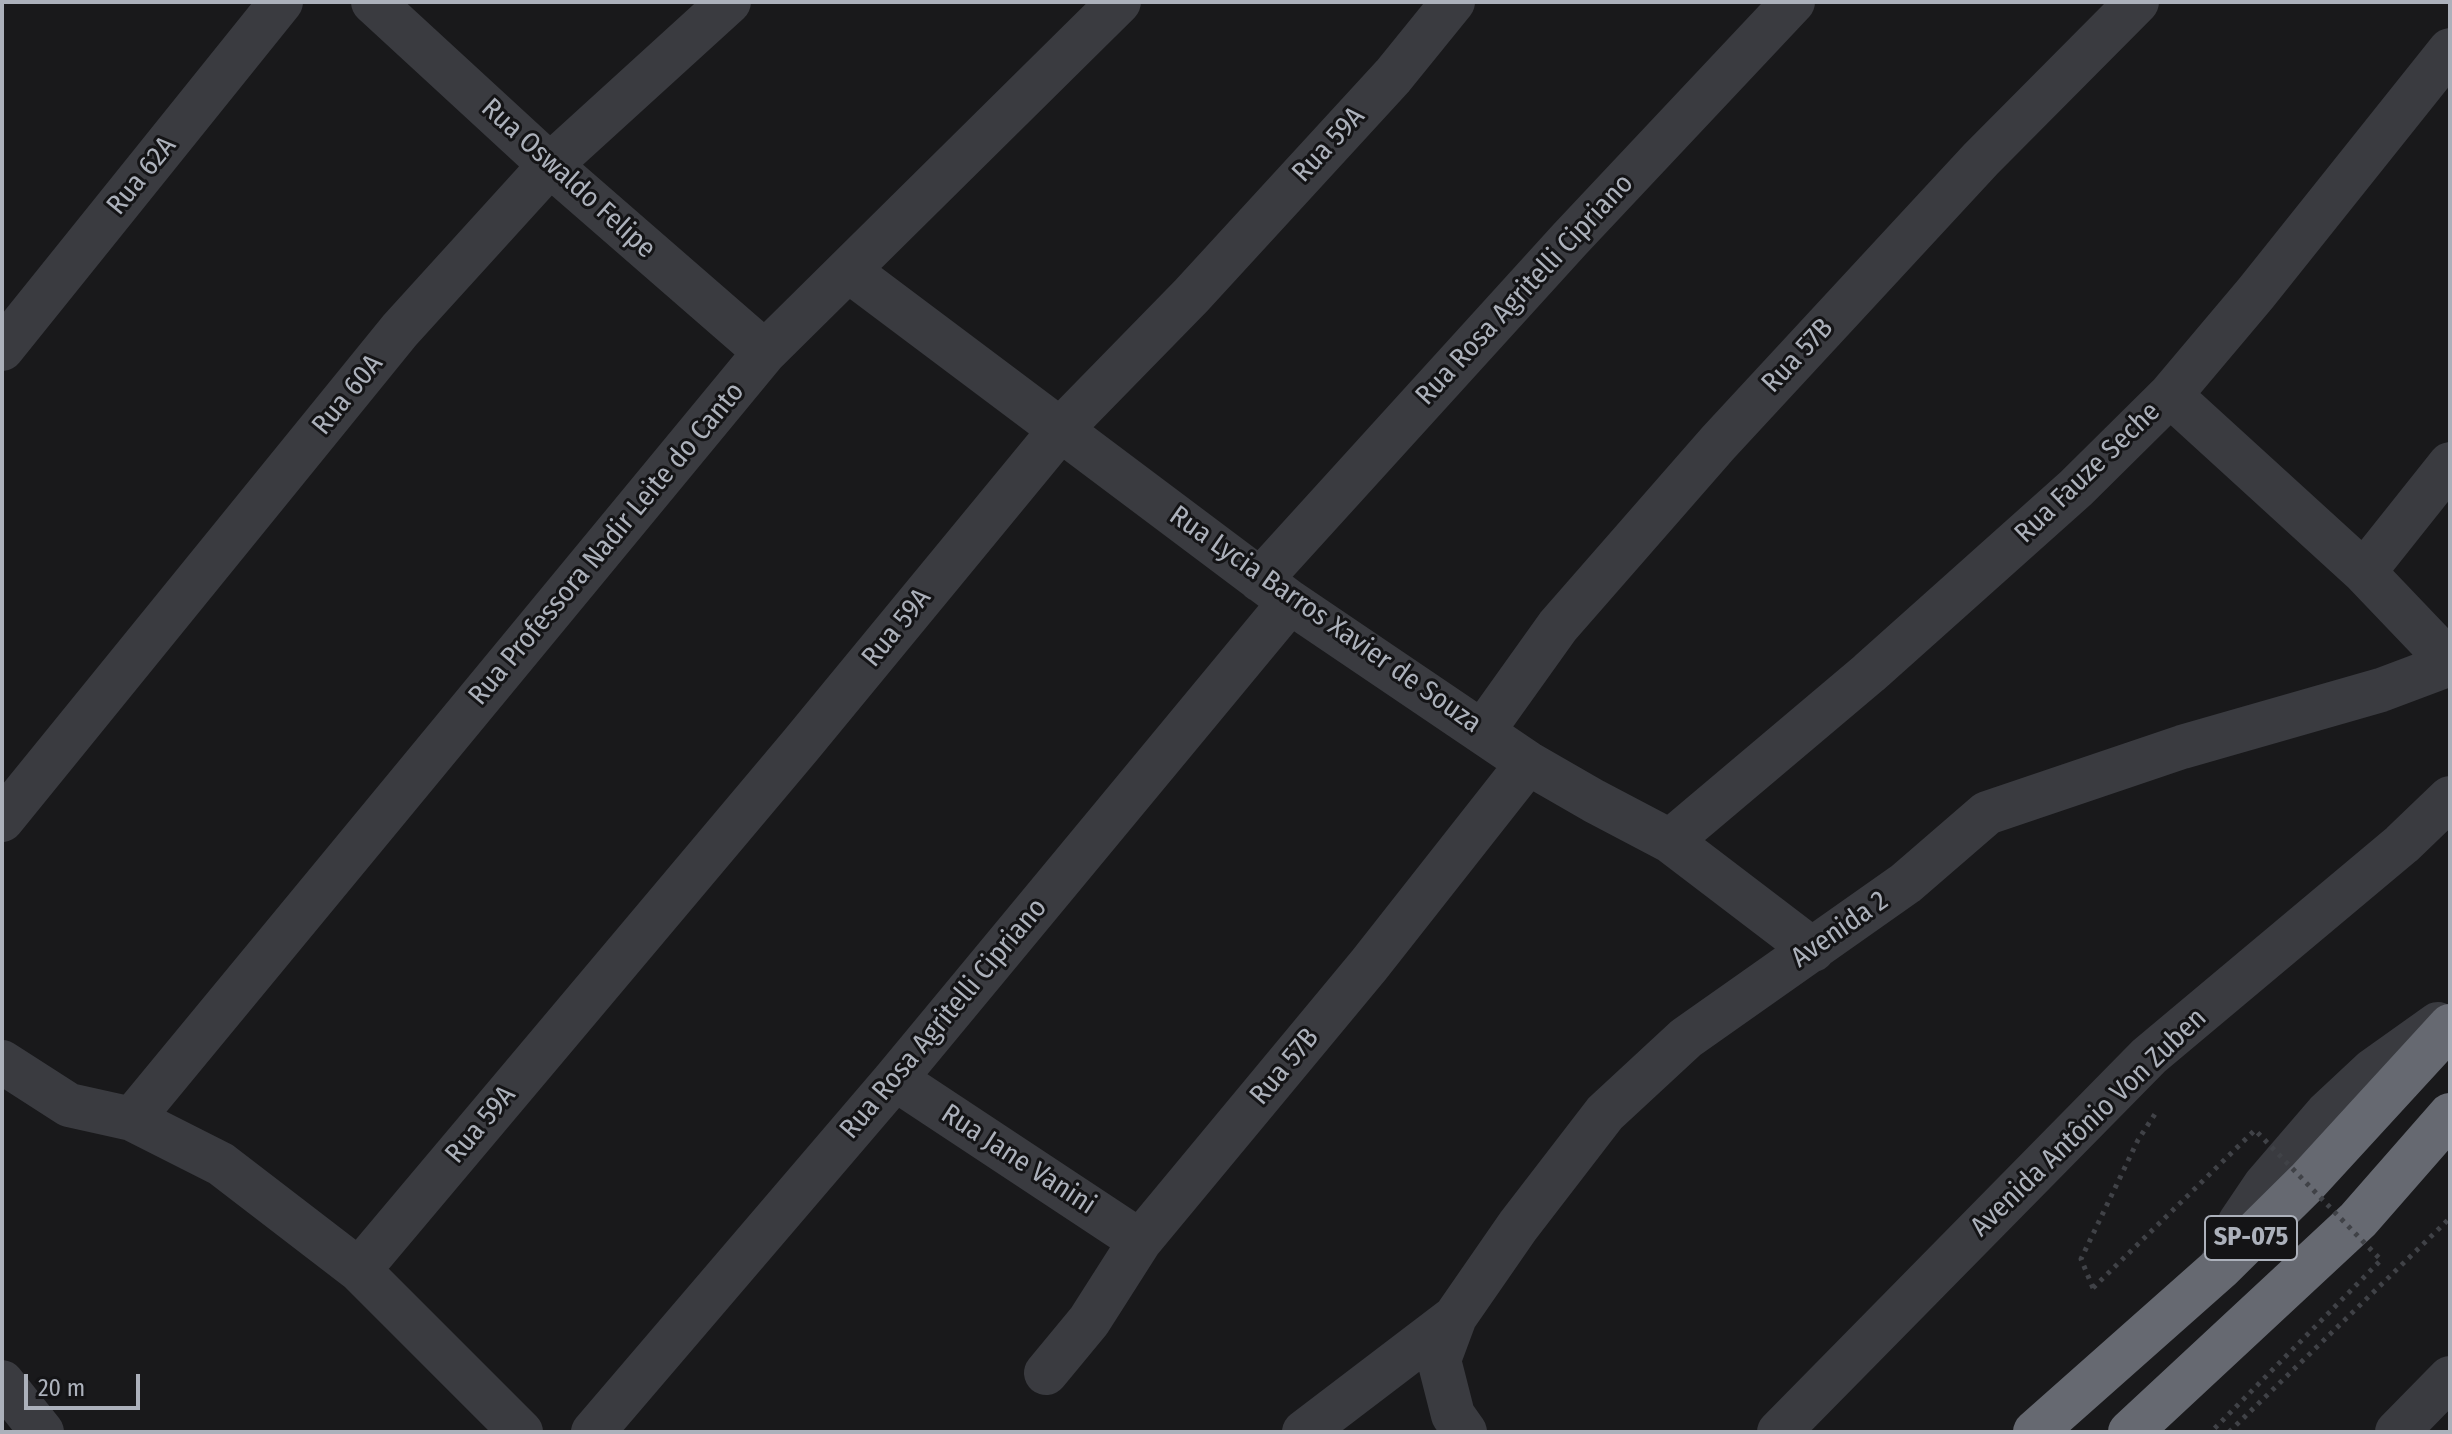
<!DOCTYPE html>
<html>
<head>
<meta charset="utf-8">
<style>
  body { margin:0 }
  #map { position:relative; width:2452px; height:1434px; overflow:hidden; background:#19191b; font-family:"Fira Sans Condensed",sans-serif }
  canvas { display:block }
  .frame { position:absolute; inset:0; border:4px solid #acb1bb; pointer-events:none }
  .scale { position:absolute; left:24px; top:1374px; width:116px; height:36px; box-sizing:border-box; border:4px solid #acb1bb; border-top:0; padding-left:10px; font-size:24px; line-height:28px; white-space:nowrap; color:#acb1bb; -webkit-text-stroke:6px #141416; paint-order:stroke }
</style>
</head>
<body>
<div id="map">
<canvas width="2452" height="1434"></canvas>
<div class="frame"></div>
<div class="scale">20 m</div>
</div>
<script>
const ctx = document.querySelector('canvas').getContext('2d');
ctx.lineJoin = 'round';
function toPath(rows) {
  const path = new Path2D();
  for (const r of rows) {
    path.moveTo(r[0], r[1]);
    for (let i = 2; i < r.length; i += 2) path.lineTo(r[i], r[i + 1]);
  }
  return path;
}
function strokePath(path, color, width, dash) {
  ctx.strokeStyle = color;
  ctx.lineWidth = width;
  ctx.lineCap = dash ? 'butt' : 'round';
  ctx.setLineDash(dash || []);
  ctx.stroke(path);
}
function label(font, color, halo, rows, align = 'center') {
  ctx.font = font + ' "Fira Sans Condensed",sans-serif';
  ctx.lineWidth = 6;
  ctx.setLineDash([]);
  ctx.textBaseline = 'middle';
  ctx.strokeStyle = halo;
  ctx.fillStyle = color;
  for (const [text, x, y, turn = 0] of rows) {
    ctx.save();
    ctx.translate(x, y);
    ctx.rotate((+turn || 0) * Math.PI / 180);
    ctx.textAlign = isNaN(turn) ? turn : align;
    if (halo) ctx.strokeText(text, 0, 0);
    ctx.fillText(text, 0, 0);
    ctx.restore();
  }
}
strokePath(toPath([
  [2093,1288,2081,1259,2138,1140,2155,1114],
  [2229,1432,2450,1218]
]), '#404247', 5, [4, 6]);
strokePath(toPath([
  [373,2,550,165,765,352],
  [849,271,1290,602,1528,763,1594,801,1670,841,1813,950],
  [2,349,281,2],
  [2170,395,2364,572,2450,662],
  [2364,572,2450,464],
  [1260,580,1570,239,1793,2],
  [1483,731,1558,626,1718,443,1981,159,2137,2],
  [2,820,400,330,550,165,729,2],
  [1670,841,1869,673,2076,488,2170,395,2256,293,2450,50],
  [2,1062,69,1105,132,1119,221,1164,359,1270,521,1432],
  [895,1079,1140,1241],
  [132,1119,765,352,1119,2],
  [2222,1263,2240,1222,2265,1185,2327,1113,2372,1071,2438,1024],
  [359,1270,800,746,1061,429,1191,296,1393,76,1453,2],
  [1046,1373,1089,1321,1140,1241,1369,965,1528,763],
  [2,1382,42,1432],
  [593,1432,895,1079,1290,602],
  [1304,1432,1455,1317],
  [1465,1432,1453,1415,1439,1360,1455,1317,1518,1226,1605,1113,1686,1038,1906,883,1987,813,2182,747,2381,690,2450,664],
  [1779,1432,2149,1056,2402,844,2450,798],
  [2397,1432,2450,1378]
]), '#3a3b40', 44);
strokePath(toPath([
  [2035,1432,2220,1268,2307,1182,2450,1026],
  [2130,1432,2358,1220,2450,1115]
]), '#666971', 44);
strokePath(toPath([
  [2093,1288,2255,1130,2381,1260,2214,1429,2214,1432]
]), '#404247', 5, [4, 6]);
for (const [x, y, w] of [
  [2251,1238,92]
]) {
  const box = new Path2D();
  box.roundRect(x - w / 2, y - 22, w, 44, 6);
  ctx.fillStyle = '#141416';
  ctx.fill(box);
  strokePath(box, '#acb1bb', 2);
}
label('bold 26px', '#acb1bb', null, [
  ["SP-075",2251,1238]
]);
label('28px', '#acb1bb', '#141416', [
  ["Rua 59A",1329,145,-47],
  ["Rua 62A",142,176,-51],
  ["Rua Oswaldo Felipe",568,179,42],
  ["Rua Rosa Agritelli Cipriano",1525,290,-47],
  ["Rua 57B",1798,356,-47],
  ["Rua 60A",348,395,-51],
  ["Rua Fauze Seche",2088,473,-44],
  ["Rua Professora Nadir Leite do Canto",607,544,-50],
  ["Rua Lycia Barros Xavier de Souza",1325,620,35],
  ["Rua 59A",897,628,-51],
  ["Avenida 2",1840,930,-35],
  ["Rua Rosa Agritelli Cipriano",944,1019,-50],
  ["Rua 57B",1285,1067,-50],
  ["Avenida Antônio Von Zuben",2089,1123,-44],
  ["Rua 59A",481,1125,-50],
  ["Rua Jane Vanini",1018,1160,33]
]);
</script>
</body>
</html>
